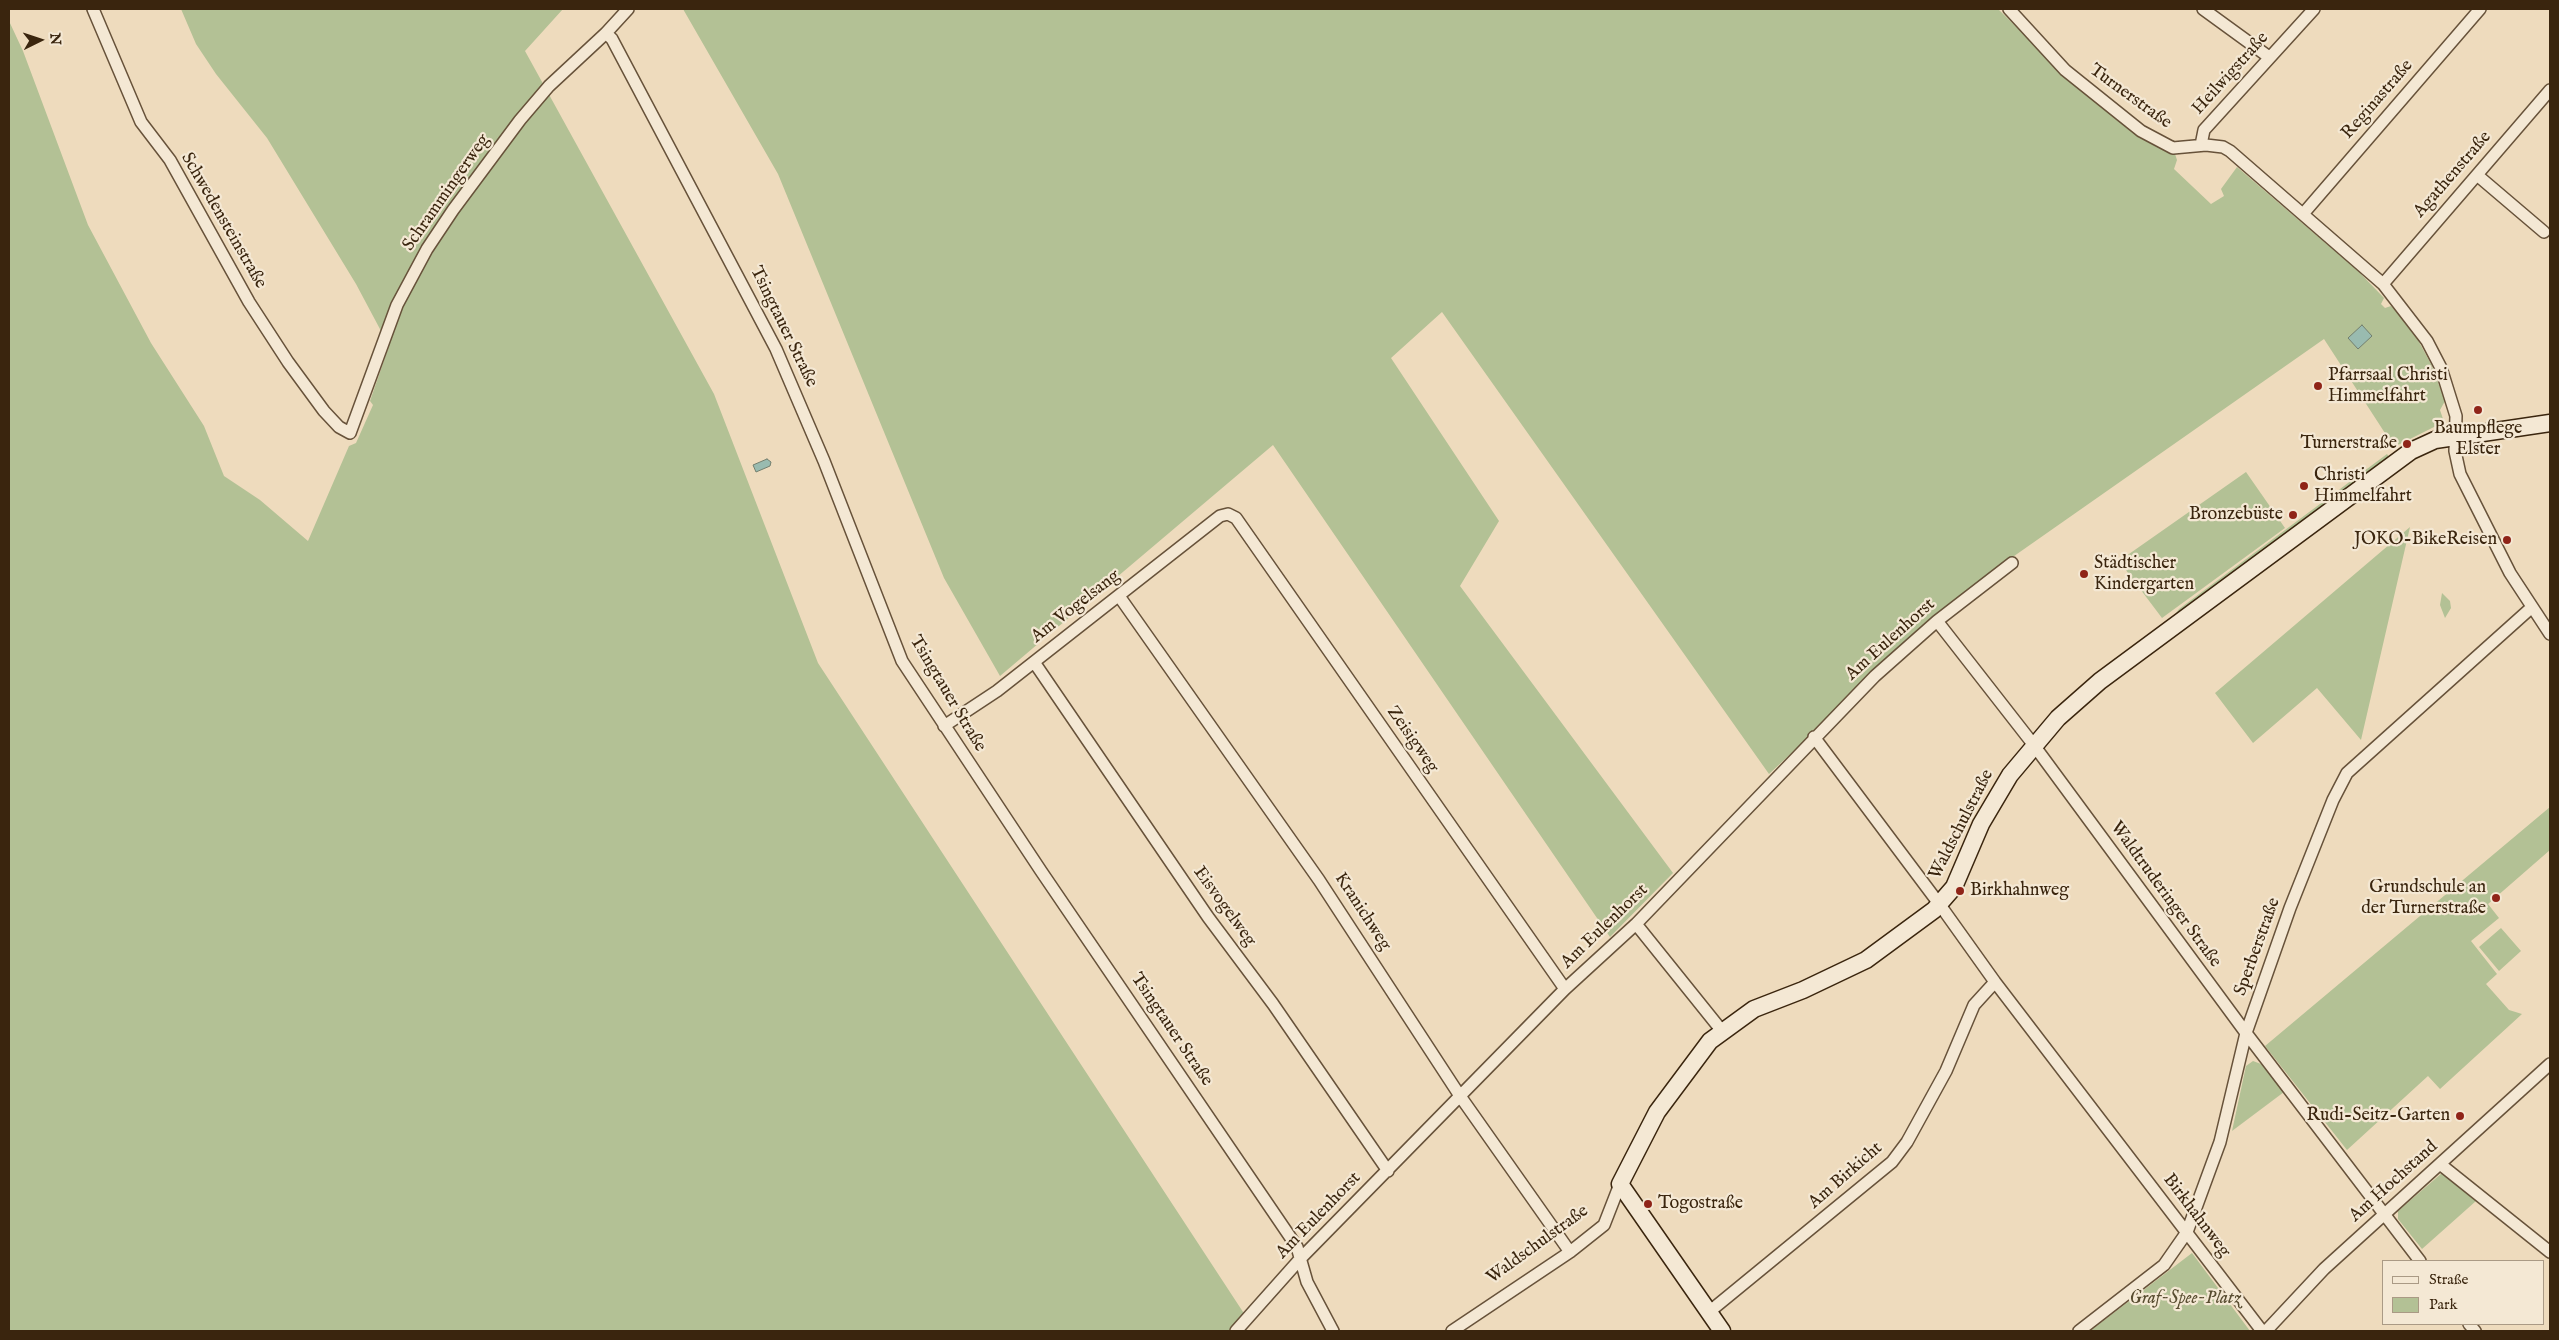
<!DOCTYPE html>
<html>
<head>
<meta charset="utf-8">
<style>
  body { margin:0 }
  #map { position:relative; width:2559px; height:1340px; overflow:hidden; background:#eedbbd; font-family:"IM FELL English",serif }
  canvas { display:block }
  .frame { position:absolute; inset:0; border:10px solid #3a250e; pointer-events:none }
  .legend { position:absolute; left:2382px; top:1260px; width:162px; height:65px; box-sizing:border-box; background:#f4e8d4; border:1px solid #aa9a85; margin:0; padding:6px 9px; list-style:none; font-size:15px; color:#3a250e }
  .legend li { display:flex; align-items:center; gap:10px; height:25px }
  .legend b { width:25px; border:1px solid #aa9a85 }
  .north { position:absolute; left:15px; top:15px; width:50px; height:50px; -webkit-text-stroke:4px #f4e8d4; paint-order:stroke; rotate:86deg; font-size:14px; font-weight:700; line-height:20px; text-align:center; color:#3a250e }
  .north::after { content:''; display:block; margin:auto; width:18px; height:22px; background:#3a250e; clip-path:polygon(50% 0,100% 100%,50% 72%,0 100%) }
</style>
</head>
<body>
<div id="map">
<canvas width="2559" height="1340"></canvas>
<div class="frame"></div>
<ul class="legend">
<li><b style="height:6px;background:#f4e8d4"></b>Straße</li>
<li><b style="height:14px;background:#b3c195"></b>Park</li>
</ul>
<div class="north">N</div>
</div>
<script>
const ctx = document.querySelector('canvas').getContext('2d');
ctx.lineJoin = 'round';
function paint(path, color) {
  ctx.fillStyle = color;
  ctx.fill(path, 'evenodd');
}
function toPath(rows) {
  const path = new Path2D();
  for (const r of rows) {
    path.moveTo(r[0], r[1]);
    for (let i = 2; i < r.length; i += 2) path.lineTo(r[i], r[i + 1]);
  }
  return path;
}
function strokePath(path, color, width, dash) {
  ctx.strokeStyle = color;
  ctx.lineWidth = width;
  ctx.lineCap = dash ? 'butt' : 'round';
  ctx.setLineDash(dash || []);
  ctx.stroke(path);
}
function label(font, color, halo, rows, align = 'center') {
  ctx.font = font + ' "IM FELL English",serif';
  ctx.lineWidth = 4.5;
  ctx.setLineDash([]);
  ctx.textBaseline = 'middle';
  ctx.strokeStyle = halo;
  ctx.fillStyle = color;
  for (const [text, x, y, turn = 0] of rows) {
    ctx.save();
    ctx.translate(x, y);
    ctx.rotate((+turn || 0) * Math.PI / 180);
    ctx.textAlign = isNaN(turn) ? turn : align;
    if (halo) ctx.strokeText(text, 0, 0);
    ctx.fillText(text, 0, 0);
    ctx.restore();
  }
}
paint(toPath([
  [181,9,563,9,525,51,714,394,818,663,1245,1315,1230,1331,9,1331,9,21,23,51,88,225,151,343,204,426,224,476,260,500,308,541,349,446,356,443,373,405,370,401,389,346,356,284,267,138,216,74,196,44],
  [683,9,1998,9,2086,95,2137,134,2174,151,2177,160,2174,169,2211,204,2224,196,2221,189,2237,167,2358,271,2384,298,2381,304,2385,308,2391,306,2394,309,2418,340,2431,364,2445,401,2440,410,2444,422,2394,447,2324,339,2007,561,1934,620,1769,774,1442,312,1391,358,1499,521,1460,586,1673,873,1610,937,1273,445,1000,676,944,578,778,174],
  [2387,454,2394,464,2171,620,2179,609],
  [2246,472,2285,528,2162,618,2119,561],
  [2410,527,2361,740,2317,688,2253,743,2215,693],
  [2442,593,2450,601,2451,608,2445,618,2440,605],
  [2550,807,2550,850,2488,904,2499,918,2471,941,2497,974,2486,984,2509,1010,2522,1014,2440,1089,2428,1076,2347,1150,2265,1046],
  [2501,928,2521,951,2499,971,2479,947],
  [2253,1061,2261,1064,2284,1092,2232,1131,2246,1066],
  [2442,1173,2476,1201,2422,1249,2398,1219,2398,1211],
  [2192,1253,2250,1331,2090,1331]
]), '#b3c195');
const water = toPath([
  [2362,325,2372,336,2358,349,2348,338,2362,325],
  [767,459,771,462,770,466,756,472,753,465,767,459]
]);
paint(water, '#99bbb0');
strokePath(water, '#737f6f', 1);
const street = toPath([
  [93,9,141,122,170,160,249,302,288,362,324,411,339,427,350,433,397,305,427,249,453,210,520,120,549,86,606,33,628,9],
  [2009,9,2065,70,2141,131,2173,148,2206,145,2223,147,2230,151,2383,284,2427,341,2441,368,2456,416,2455,451,2460,474,2510,573,2550,634],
  [2203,9,2269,57],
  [606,33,612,39,776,349,824,461,902,661,1041,871,1297,1247,1307,1282,1333,1331],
  [2201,145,2204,130,2314,9],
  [2477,175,2544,232],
  [2303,214,2480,9],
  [2383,284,2550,90],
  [1119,596,1319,880,1460,1096,1570,1252],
  [1937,621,2033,744,2246,1033,2420,1261],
  [1034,662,1208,917,1273,1004,1388,1171],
  [944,726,997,691,1220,516,1228,514,1236,518,1565,989],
  [1814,737,1940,905,1995,982,2262,1331],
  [1636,924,1722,1031],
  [2440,1164,2550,1252],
  [1709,1312,1892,1162,1907,1142,1946,1071,1974,1005,1995,982],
  [2469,1324,2475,1331],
  [1236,1331,1301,1258,1565,989,1636,924,1875,676,1937,621,2012,563],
  [1452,1331,1570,1252,1604,1225,1620,1184],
  [2079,1331,2164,1265,2187,1232,2220,1142,2246,1033,2290,908,2333,800,2347,773,2531,608],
  [2266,1331,2324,1269,2550,1064]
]);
const secondary = toPath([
  [1722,1331,1620,1184,1657,1112,1710,1041,1754,1009,1803,990,1866,960,1934,910,1954,887,1981,824,2010,775,2058,718,2100,681,2411,451,2435,440,2550,423]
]);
strokePath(street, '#67523a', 14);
strokePath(secondary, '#3a250e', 19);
strokePath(street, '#f4e8d4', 11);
strokePath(secondary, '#f4e8d4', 16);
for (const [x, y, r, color] of [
  [2318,386,5,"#8f2418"],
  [2478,410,5,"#8f2418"],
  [2407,444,5,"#8f2418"],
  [2304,486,5,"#8f2418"],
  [2293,515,5,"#8f2418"],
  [2507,540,5,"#8f2418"],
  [2084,574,5,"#8f2418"],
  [1960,891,5,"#8f2418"],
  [2496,898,5,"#8f2418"],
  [2460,1116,5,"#8f2418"],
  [1648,1204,5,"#8f2418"]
]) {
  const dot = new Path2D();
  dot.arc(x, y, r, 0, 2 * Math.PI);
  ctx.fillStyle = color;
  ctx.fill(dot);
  strokePath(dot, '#f4e8d4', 2);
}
label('18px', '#3a250e', '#f4e8d4', [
  ["Heilwigstraße",2231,74,-48],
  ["Turnerstraße",2130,97,36],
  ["Reginastraße",2378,100,-49],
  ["Agathenstraße",2453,175,-49],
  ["Schrammingerweg",447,193,-55],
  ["Schwedensteinstraße",223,221,60],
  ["Tsingtauer Straße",783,327,64],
  ["Am Vogelsang",1076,607,-38],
  ["Am Eulenhorst",1891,640,-42],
  ["Tsingtauer Straße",947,694,59],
  ["Zeisigweg",1412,740,55],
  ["Waldschulstraße",1962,825,-63],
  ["Waldtruderinger Straße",2165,895,54],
  ["Eisvogelweg",1224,907,54],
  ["Kranichweg",1362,912,57],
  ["Am Eulenhorst",1605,927,-44],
  ["Sperberstraße",2258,947,-70],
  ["Tsingtauer Straße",1171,1030,56],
  ["Am Birkicht",1846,1176,-41],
  ["Am Hochstand",2394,1182,-42],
  ["Am Eulenhorst",1319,1216,-46],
  ["Birkhahnweg",2196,1216,53],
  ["Waldschulstraße",1538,1245,-36]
]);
label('18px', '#3a250e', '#f4e8d4', [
  ["Pfarrsaal Christi",2328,376],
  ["Himmelfahrt",2328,397],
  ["Baumpflege",2478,429,"center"],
  ["Elster",2478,450,"center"],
  ["Turnerstraße",2397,444,"right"],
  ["Christi",2314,476],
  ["Himmelfahrt",2314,497],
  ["Bronzebüste",2283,515,"right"],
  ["JOKO-BikeReisen",2497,540,"right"],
  ["Städtischer",2094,564],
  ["Kindergarten",2094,585],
  ["Grundschule an",2486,888,"right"],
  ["der Turnerstraße",2486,909,"right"],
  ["Birkhahnweg",1970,891],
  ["Rudi-Seitz-Garten",2450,1116,"right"],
  ["Togostraße",1658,1204]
], 'left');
label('italic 18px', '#584c30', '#f4e8d4', [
  ["Graf-Spee-Platz",2185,1299]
]);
</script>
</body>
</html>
